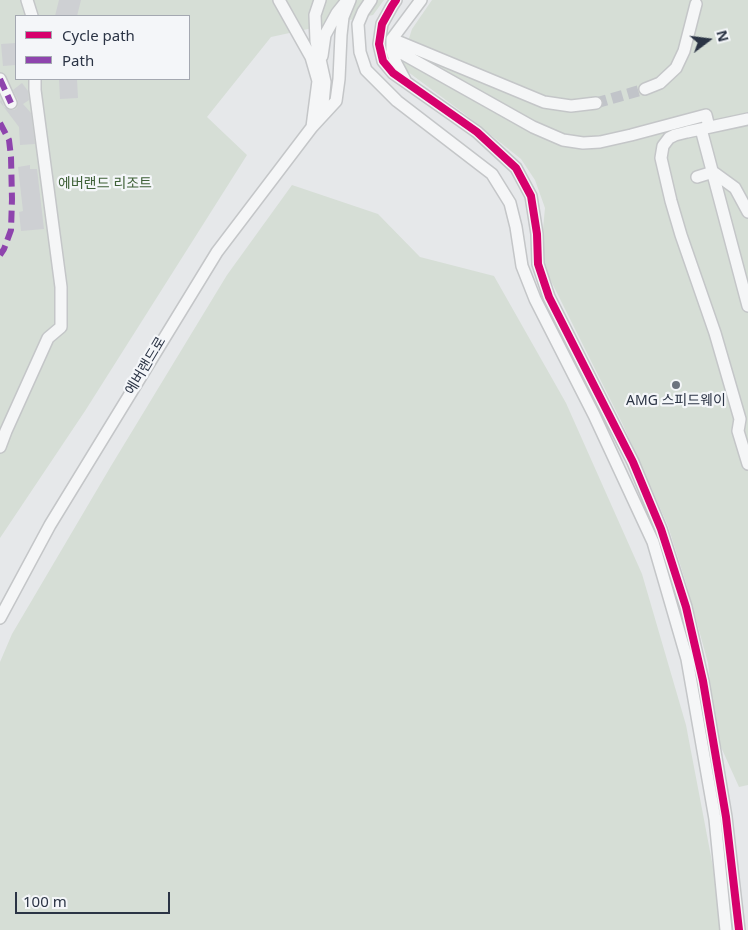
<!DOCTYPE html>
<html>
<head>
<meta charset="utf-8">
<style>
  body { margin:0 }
  #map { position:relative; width:748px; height:930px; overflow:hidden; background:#e6e8ea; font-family:"Noto Sans",sans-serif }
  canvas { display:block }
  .legend { position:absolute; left:15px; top:15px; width:175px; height:65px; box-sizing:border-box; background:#f4f6f9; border:1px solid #a4a8b1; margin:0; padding:6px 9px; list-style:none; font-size:15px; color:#2b3445 }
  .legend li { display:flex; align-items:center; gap:10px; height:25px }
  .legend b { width:25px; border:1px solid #a4a8b1 }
  .north { position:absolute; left:683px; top:15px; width:50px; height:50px; -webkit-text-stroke:4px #f4f6f9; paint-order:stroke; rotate:75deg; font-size:14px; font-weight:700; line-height:20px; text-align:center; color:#2b3445 }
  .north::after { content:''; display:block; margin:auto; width:18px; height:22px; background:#2b3445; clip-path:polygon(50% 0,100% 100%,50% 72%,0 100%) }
  .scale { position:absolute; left:15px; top:892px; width:155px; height:22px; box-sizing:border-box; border:2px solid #2b3445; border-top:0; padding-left:6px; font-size:15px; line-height:18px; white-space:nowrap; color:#2b3445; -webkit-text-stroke:4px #f4f6f9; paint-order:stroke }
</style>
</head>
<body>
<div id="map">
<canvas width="748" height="930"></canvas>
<ul class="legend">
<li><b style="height:6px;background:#d6006c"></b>Cycle path</li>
<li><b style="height:6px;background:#8e44ad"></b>Path</li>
</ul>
<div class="north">N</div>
<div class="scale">100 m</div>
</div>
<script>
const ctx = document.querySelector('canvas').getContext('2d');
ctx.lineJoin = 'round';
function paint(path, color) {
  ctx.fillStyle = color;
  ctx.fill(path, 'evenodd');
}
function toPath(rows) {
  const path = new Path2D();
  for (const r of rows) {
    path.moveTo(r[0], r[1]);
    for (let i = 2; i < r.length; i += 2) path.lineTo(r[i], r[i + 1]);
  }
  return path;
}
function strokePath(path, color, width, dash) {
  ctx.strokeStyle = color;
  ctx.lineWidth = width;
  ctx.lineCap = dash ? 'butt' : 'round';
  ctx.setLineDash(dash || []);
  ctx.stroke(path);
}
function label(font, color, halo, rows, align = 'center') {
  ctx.font = font + ' "Noto Sans","Noto Sans KR",sans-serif';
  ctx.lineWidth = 4.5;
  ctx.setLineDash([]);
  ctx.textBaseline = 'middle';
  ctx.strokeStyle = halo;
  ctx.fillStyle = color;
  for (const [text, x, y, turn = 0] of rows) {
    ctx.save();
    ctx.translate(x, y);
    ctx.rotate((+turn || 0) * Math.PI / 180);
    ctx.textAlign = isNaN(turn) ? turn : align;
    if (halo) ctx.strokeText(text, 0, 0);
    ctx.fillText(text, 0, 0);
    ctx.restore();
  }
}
paint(toPath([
  [0,0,384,0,373,15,271,37,207,117,247,155,85,411,0,538],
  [16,16,189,16,189,79,16,79],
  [432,0,748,0,748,785,739,787,716,736,708,663,686,583,668,526,623,425,544,267,543,229,545,208,535,180,521,159,462,112,400,66,412,29],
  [292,185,378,214,420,257,494,276,566,403,642,574,686,725,725,930,0,930,0,662,12,634,111,466,227,275]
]), '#d6ded6');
paint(toPath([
  [59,0,81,0,77,16,55,16],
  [16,43,16,65,3,66,1,44],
  [59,79,77,79,78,98,60,99],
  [22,83,28,91,29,100,23,104,31,113,35,144,20,145,19,127,0,102,1,99,4,107,10,110,14,110,17,108,18,104,18,100,13,90],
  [30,165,30,169,37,169,44,229,21,231,19,212,23,211,18,167]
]), '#ced0d3');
strokePath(toPath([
  [596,103,645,89]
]), '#c1c4c9', 11, [11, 5.5]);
const minor = toPath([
  [27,0,32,16],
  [279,0,311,57,318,81,312,127],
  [371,0,363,12,358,24,360,52,366,70,397,101,492,174,510,203,516,227,522,266,535,299,594,415,653,542,687,659,715,819,726,930],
  [396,0,392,6,382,24,379,44,383,61,393,73,477,132,516,168,531,196,537,234,538,264,549,297,633,462,661,529,686,607,703,681,726,817,739,930],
  [392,39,403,54,533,127,563,140,583,143,600,142,631,135,706,115,709,127],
  [392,39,544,102,571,106,596,103],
  [322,56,325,35,337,13,345,3],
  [0,79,11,103],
  [405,80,396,63,392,51,392,39,421,0],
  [645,89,660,83,676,68,684,51,696,4],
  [317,117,323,104,325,82,316,41,315,15,320,0],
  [748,119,687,132,675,135,669,138,663,146,661,158,671,201,681,235,715,333,740,419,738,431,748,464],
  [701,129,748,306],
  [697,177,713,172,735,188,748,212],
  [0,447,6,431,48,338,61,327,61,287,35,90,35,79],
  [0,618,50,525,217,252,312,127,336,101,339,79,341,35,343,17,350,0]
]);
strokePath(minor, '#c4c6c8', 14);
strokePath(minor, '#f5f6f7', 11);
strokePath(toPath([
  [0,79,11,103],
  [0,123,9,140,11,157,12,199,11,230,4,249,0,255]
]), '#8e44ad', 6, [12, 6]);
strokePath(toPath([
  [396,0,392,6,382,24,379,44,383,61,393,73,477,132,516,168,531,196,537,234,538,264,549,297,633,462,661,529,686,607,703,681,726,817,739,930]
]), '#d6006c', 8);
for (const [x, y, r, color] of [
  [676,385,5,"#6c737f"]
]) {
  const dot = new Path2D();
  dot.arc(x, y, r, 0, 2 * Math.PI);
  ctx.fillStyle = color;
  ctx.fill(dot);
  strokePath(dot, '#f4f6f9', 2);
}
label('14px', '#3f6138', '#f4f6f9', [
  ["에버랜드 리조트",105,184]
]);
label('14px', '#2b3445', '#f4f6f9', [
  ["에버랜드로",146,366,-59]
]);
label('14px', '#2b3445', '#f4f6f9', [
  ["AMG 스피드웨이",676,401]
]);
</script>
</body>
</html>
